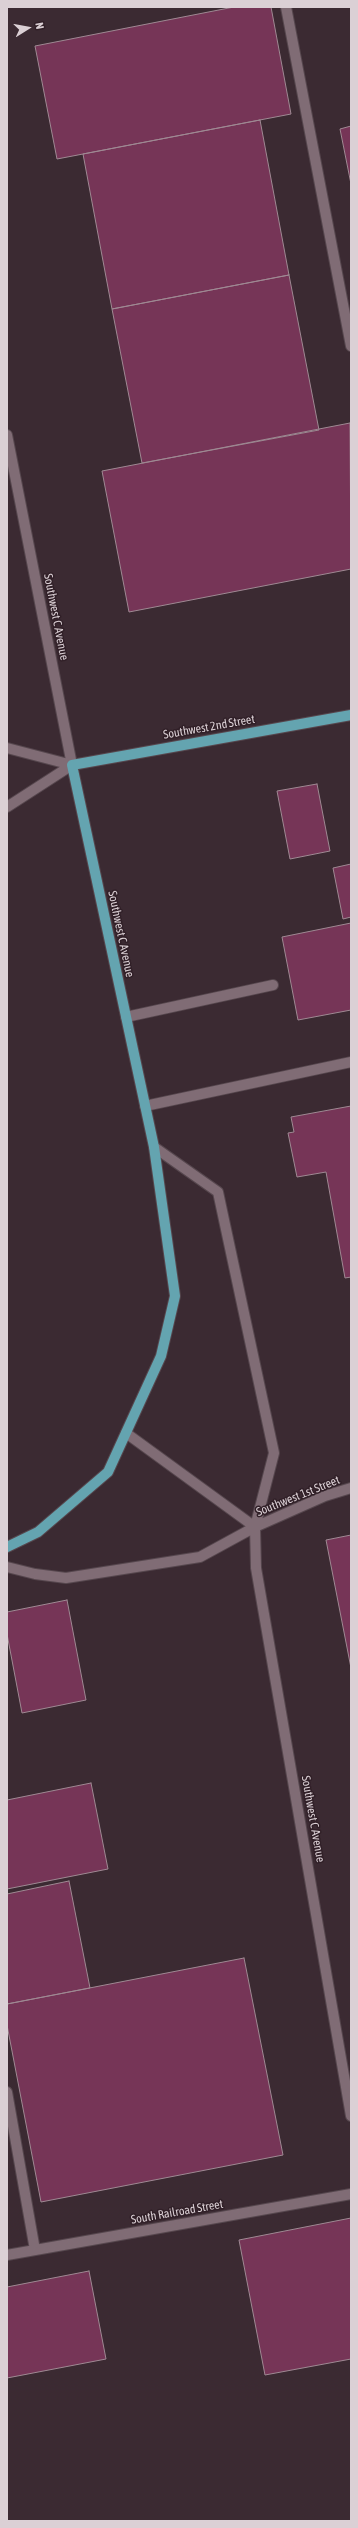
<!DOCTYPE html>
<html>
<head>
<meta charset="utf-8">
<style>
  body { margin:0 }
  #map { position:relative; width:358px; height:2528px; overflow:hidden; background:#3b2a32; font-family:"Asap Condensed",sans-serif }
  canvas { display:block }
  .frame { position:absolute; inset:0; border:8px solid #dbd0d5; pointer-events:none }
  .north { position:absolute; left:8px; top:8px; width:40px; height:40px; -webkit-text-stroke:3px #312028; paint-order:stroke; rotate:79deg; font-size:11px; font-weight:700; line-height:16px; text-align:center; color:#dbd0d5 }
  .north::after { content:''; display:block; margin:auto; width:14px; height:18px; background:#dbd0d5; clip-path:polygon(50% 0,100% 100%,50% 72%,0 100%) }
</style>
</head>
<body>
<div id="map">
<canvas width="358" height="2528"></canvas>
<div class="frame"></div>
<div class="north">N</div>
</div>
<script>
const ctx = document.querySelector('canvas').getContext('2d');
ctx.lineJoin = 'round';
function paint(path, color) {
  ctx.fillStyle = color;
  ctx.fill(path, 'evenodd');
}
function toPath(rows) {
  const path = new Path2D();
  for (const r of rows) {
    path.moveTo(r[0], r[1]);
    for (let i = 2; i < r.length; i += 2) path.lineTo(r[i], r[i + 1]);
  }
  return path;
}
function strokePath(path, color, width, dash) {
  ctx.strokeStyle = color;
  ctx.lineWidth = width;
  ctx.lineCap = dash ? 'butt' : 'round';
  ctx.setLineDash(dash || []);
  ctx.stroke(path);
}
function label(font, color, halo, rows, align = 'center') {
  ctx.font = font + ' "Asap Condensed",sans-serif';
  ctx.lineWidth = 3;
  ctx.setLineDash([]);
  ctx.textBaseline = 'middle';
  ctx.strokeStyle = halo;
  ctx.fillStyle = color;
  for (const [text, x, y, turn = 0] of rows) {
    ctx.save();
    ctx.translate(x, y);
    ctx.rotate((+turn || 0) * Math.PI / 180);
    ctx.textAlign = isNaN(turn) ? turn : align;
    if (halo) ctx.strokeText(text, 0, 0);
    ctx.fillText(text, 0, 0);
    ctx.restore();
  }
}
const building = toPath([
  [234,7,271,7,291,114,57,159,35,46,234,7],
  [260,120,289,275,112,309,83,154,260,120],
  [351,126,351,184,340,129,351,126],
  [289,275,319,430,142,463,112,309,289,275],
  [350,423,351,569,129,612,102,471,350,423],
  [317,784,330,851,290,859,277,791,317,784],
  [351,864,351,917,343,919,333,868,351,864],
  [351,923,351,1010,298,1020,282,937,351,923],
  [351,1106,351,1277,345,1278,326,1172,297,1177,288,1133,294,1132,291,1117,351,1106],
  [351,1535,351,1668,326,1540,351,1535],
  [67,1600,86,1700,22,1713,7,1634,7,1612,67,1600],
  [91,1783,108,1869,7,1889,7,1800,91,1783],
  [69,1881,90,1988,7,2004,7,1894,69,1881],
  [244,1958,283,2155,41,2202,7,2025,7,2004,244,1958],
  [351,2218,351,2359,265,2375,239,2240,351,2218],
  [89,2271,106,2359,7,2378,7,2287,89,2271]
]);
paint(building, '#763557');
strokePath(building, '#9f8993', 1);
const minor = toPath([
  [286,7,351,346],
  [7,435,72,765],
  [7,748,72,765],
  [7,807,72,765],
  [126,1017,273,985],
  [145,1106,351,1062],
  [154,1147,218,1192,274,1453,255,1527,256,1568,351,2116],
  [126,1433,255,1527],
  [7,1567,35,1574,66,1578,200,1557,255,1527,325,1496,351,1488],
  [7,2092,35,2250],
  [7,2255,351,2194]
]);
const major = toPath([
  [7,1547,38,1532,108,1472,161,1356,175,1296,154,1147,72,765,351,715]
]);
strokePath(minor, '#56474e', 12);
strokePath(major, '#56474e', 12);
strokePath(minor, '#806c75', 10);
strokePath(major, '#64a4b0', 10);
label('12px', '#dbd0d5', '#312028', [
  ["Southwest C Avenue",56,617,79],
  ["Southwest 2nd Street",209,727,-10],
  ["Southwest C Avenue",121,934,78],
  ["Southwest 1st Street",298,1496,-22],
  ["Southwest C Avenue",313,1819,80],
  ["South Railroad Street",177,2212,-10]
]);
</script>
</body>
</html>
